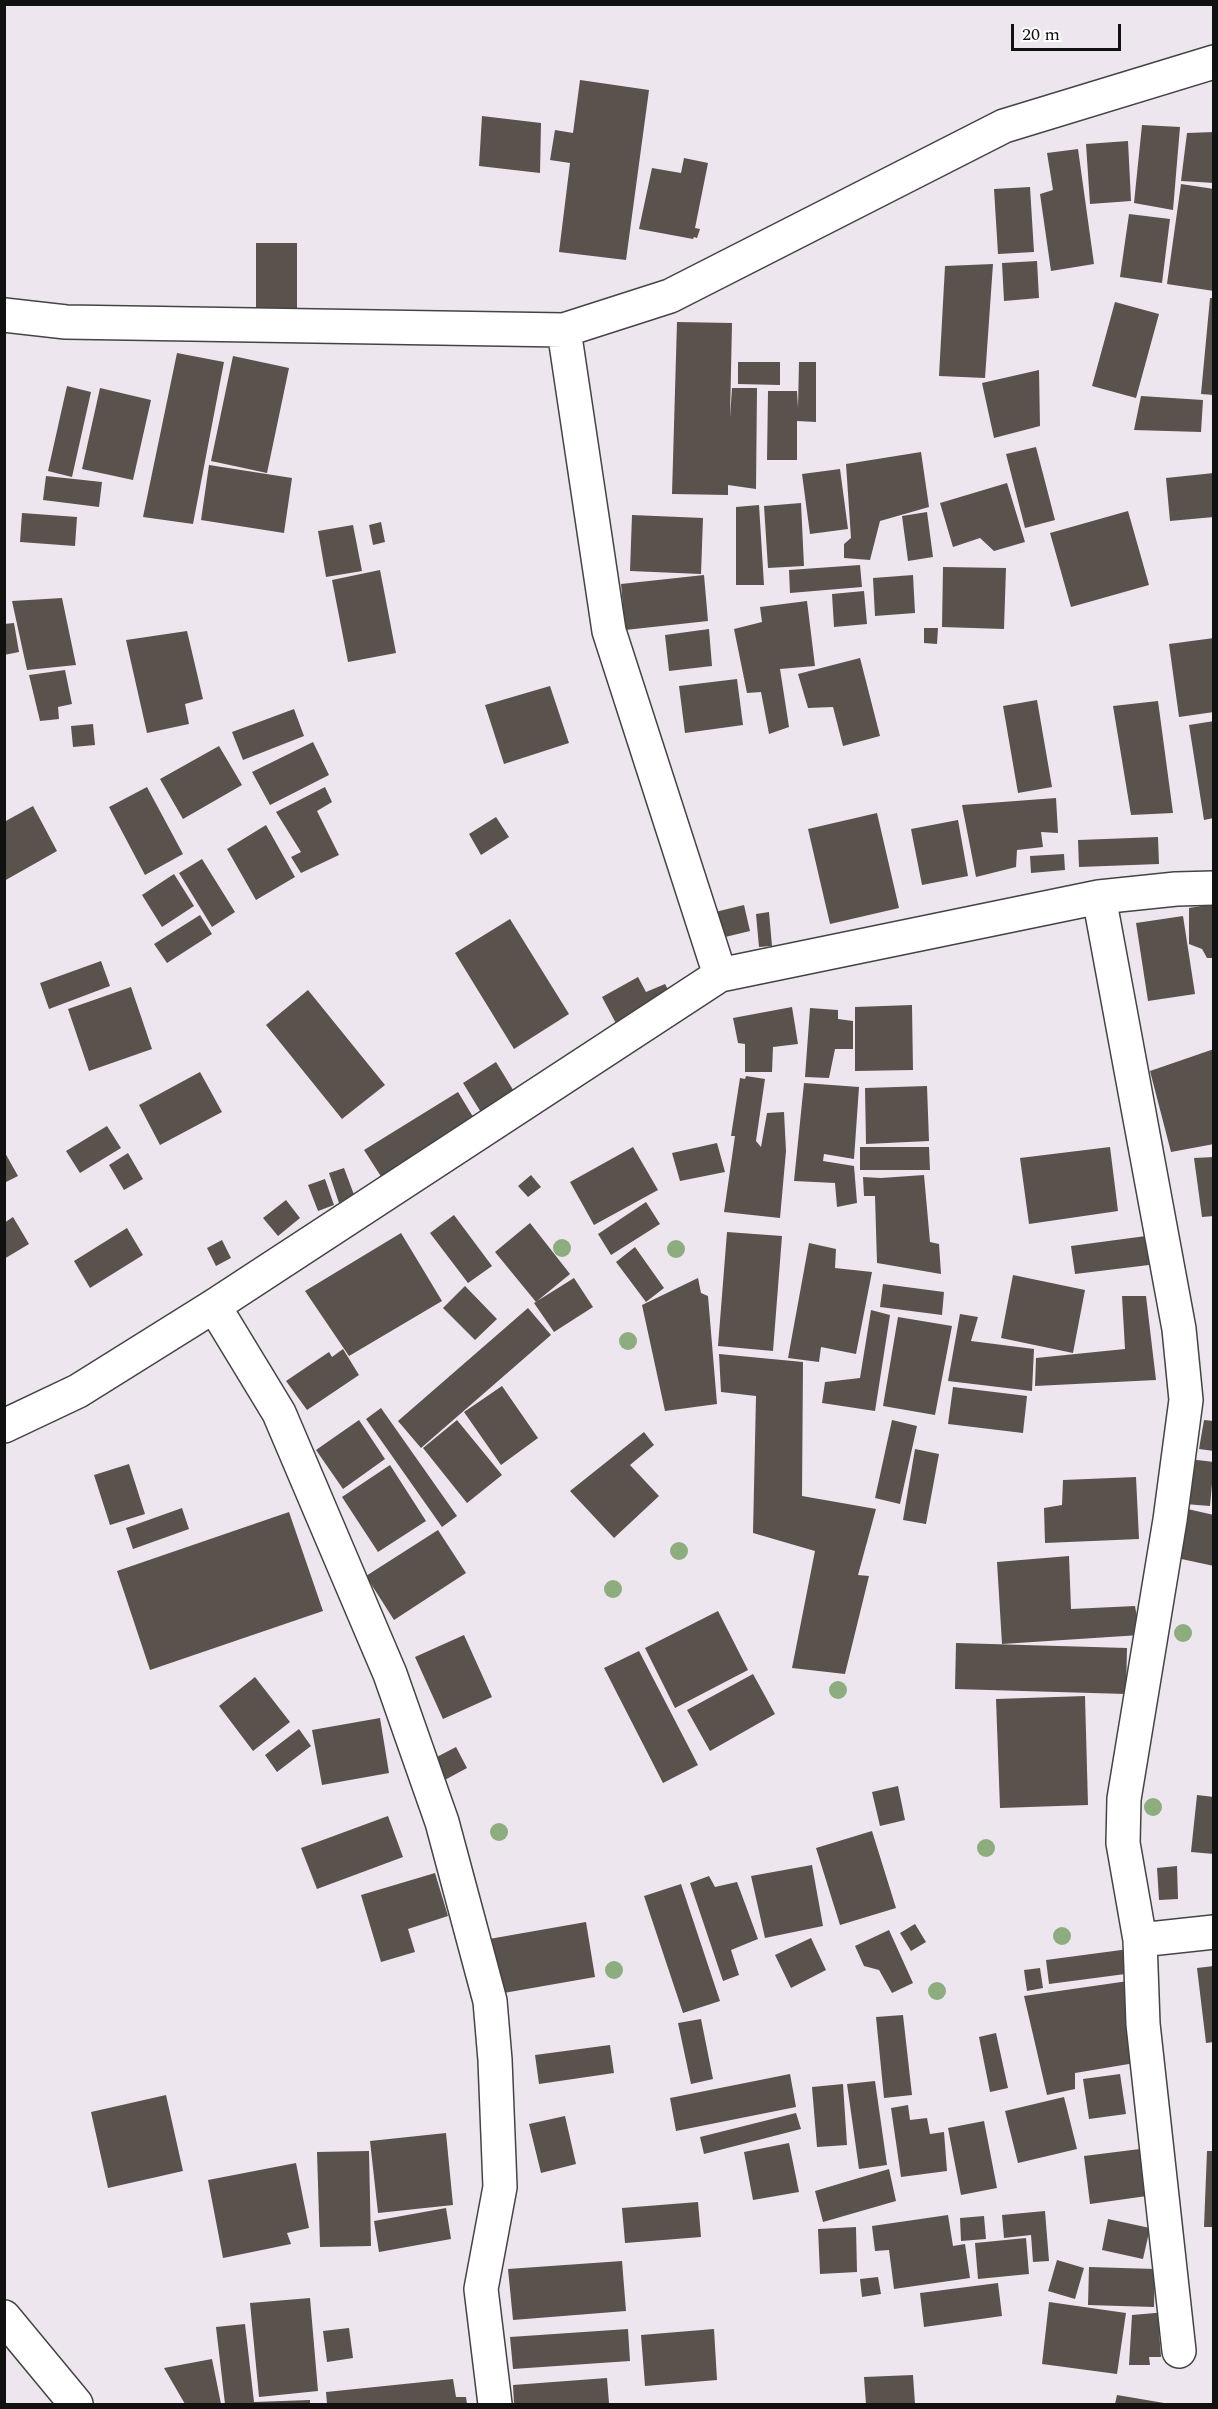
<!DOCTYPE html>
<html>
<head>
<meta charset="utf-8">
<style>
  body { margin:0 }
  #map { position:relative; width:1218px; height:2409px; overflow:hidden; background:#fffdf5; font-family:Spectral,serif }
  canvas { display:block }
  .frame { position:absolute; inset:0; border:6px solid #111; pointer-events:none }
  .scale { position:absolute; left:1011px; top:24px; width:110px; height:27px; box-sizing:border-box; border:3px solid #111; border-top:0; padding-left:8px; font-size:18px; line-height:21px; white-space:nowrap; color:#111; -webkit-text-stroke:4px #fff; paint-order:stroke }
</style>
</head>
<body>
<div id="map">
<canvas width="1218" height="2409"></canvas>
<div class="frame"></div>
<div class="scale">20 m</div>
</div>
<script>
const ctx = document.querySelector('canvas').getContext('2d');
ctx.lineJoin = 'round';
function paint(path, color) {
  ctx.fillStyle = color;
  ctx.fill(path, 'evenodd');
}
function toPath(rows) {
  const path = new Path2D();
  for (const r of rows) {
    path.moveTo(r[0], r[1]);
    for (let i = 2; i < r.length; i += 2) path.lineTo(r[i], r[i + 1]);
  }
  return path;
}
function strokePath(path, color, width, dash) {
  ctx.strokeStyle = color;
  ctx.lineWidth = width;
  ctx.lineCap = dash ? 'butt' : 'round';
  ctx.setLineDash(dash || []);
  ctx.stroke(path);
}
paint(toPath([
  [5,5,1213,5,1213,2404,5,2404]
]), '#eee6ef');
paint(toPath([
  [580,80,649,90,626,260,559,252,570,163,550,160,555,130,573,133],
  [482,116,541,123,540,173,479,166],
  [1142,125,1180,127,1173,210,1134,203],
  [1214,132,1214,183,1181,181,1187,133],
  [1128,141,1131,201,1090,204,1086,144],
  [1078,149,1094,264,1051,271,1040,194,1053,190,1047,153],
  [684,158,708,163,695,228,700,229,697,238,694,237,693,239,639,229,652,168,681,173],
  [1181,184,1214,189,1214,291,1167,284],
  [1030,187,1034,252,998,254,994,189],
  [1129,214,1170,219,1162,283,1120,277],
  [256,243,297,243,297,319,256,319],
  [1037,261,1039,298,1004,301,1002,263],
  [993,264,985,378,939,376,945,266],
  [1210,298,1214,298,1214,395,1201,394],
  [1115,302,1159,314,1136,398,1092,386],
  [677,322,732,323,730,418,732,388,757,388,756,489,728,485,728,495,672,494],
  [177,353,224,362,193,524,143,517],
  [233,356,289,368,267,473,211,461],
  [738,362,780,362,780,385,738,384],
  [799,362,816,362,816,422,797,421,797,460,767,460,768,391,797,391,798,408],
  [1039,370,1040,426,994,438,982,383],
  [67,386,91,392,72,477,48,471],
  [100,388,151,400,133,480,82,469],
  [1141,396,1203,400,1201,432,1134,430],
  [1036,447,1055,520,1025,528,1006,454],
  [921,452,929,507,880,521,870,560,844,558,844,544,851,538,846,464],
  [209,465,292,478,284,533,201,520],
  [840,469,848,529,810,534,802,474],
  [1214,473,1214,517,1170,521,1166,478],
  [46,476,102,482,99,507,43,500],
  [1007,483,1025,542,994,551,980,538,953,547,940,503],
  [801,503,804,566,768,568,764,506],
  [759,505,764,585,736,585,736,507],
  [1128,511,1149,585,1071,607,1050,533],
  [927,512,933,557,908,561,902,516],
  [22,513,77,517,75,546,20,542],
  [632,515,703,518,701,574,630,571],
  [381,522,385,542,373,545,369,525],
  [353,525,362,571,326,577,318,531],
  [860,565,862,587,790,593,789,570],
  [943,567,1006,568,1004,629,942,627],
  [380,570,396,653,348,662,332,580],
  [704,575,708,621,625,630,621,584],
  [913,575,915,613,875,616,873,578],
  [864,591,867,624,834,627,832,594],
  [62,598,76,665,27,670,12,601],
  [807,601,815,666,780,669,789,727,769,734,761,692,747,693,734,629,762,622,760,607],
  [14,623,19,652,4,655,4,624],
  [924,628,938,628,937,644,924,643],
  [709,629,712,666,669,671,665,635],
  [187,631,203,699,185,704,189,724,147,733,126,640],
  [1214,638,1214,712,1179,717,1169,644],
  [860,658,880,736,843,746,833,707,808,708,798,674],
  [65,670,72,704,58,707,59,719,40,721,29,675],
  [737,679,743,725,685,733,679,686],
  [550,686,569,743,504,764,485,705],
  [1037,700,1052,787,1018,793,1003,706],
  [1158,701,1173,813,1131,815,1113,706],
  [294,709,304,736,243,760,232,732],
  [1214,721,1214,818,1204,820,1189,725],
  [93,724,95,745,73,747,71,726],
  [313,742,329,775,270,805,252,772],
  [219,746,242,785,183,819,160,779],
  [147,787,183,854,145,875,109,807],
  [325,787,332,802,317,811,339,855,301,873,291,857,301,852,276,812],
  [1056,798,1058,833,1041,832,1043,847,1017,850,1016,867,976,877,962,805],
  [33,806,57,851,4,881,4,822],
  [877,813,899,908,830,924,808,829],
  [496,817,509,837,481,855,469,834],
  [958,820,968,876,922,885,911,829],
  [266,825,295,877,256,900,227,849],
  [1158,837,1159,864,1079,867,1078,840],
  [1064,854,1065,870,1031,873,1030,856],
  [202,859,235,912,212,927,179,873],
  [174,874,194,906,162,927,142,895],
  [1214,904,1214,958,1207,958,1202,949,1189,944,1189,908],
  [744,905,750,931,717,939,711,913],
  [769,912,772,946,759,947,756,914],
  [200,915,212,934,167,963,154,944],
  [1183,916,1195,994,1148,1001,1136,923],
  [510,919,569,1014,514,1049,455,953],
  [101,961,110,986,49,1009,40,983],
  [638,977,646,992,665,984,673,999,619,1029,602,997],
  [131,987,152,1049,89,1071,68,1009],
  [308,990,385,1085,342,1119,266,1025],
  [912,1005,913,1070,855,1071,855,1007],
  [792,1007,798,1044,773,1047,772,1072,745,1072,745,1044,738,1043,733,1018],
  [810,1008,838,1010,838,1019,853,1021,853,1049,835,1049,829,1078,805,1077],
  [1214,1049,1214,1144,1171,1152,1150,1071],
  [496,1062,515,1093,482,1114,463,1083],
  [200,1072,222,1112,160,1145,139,1105],
  [746,1076,765,1079,756,1141,761,1147,767,1113,784,1112,786,1151,780,1218,724,1212,735,1136,731,1136,740,1078,745,1079],
  [804,1083,859,1087,854,1159,824,1154,823,1161,854,1166,857,1203,837,1207,835,1183,794,1181],
  [927,1086,929,1141,866,1144,865,1088],
  [458,1092,475,1120,382,1178,364,1150],
  [107,1126,121,1148,80,1173,66,1151],
  [717,1143,725,1172,680,1181,672,1153],
  [633,1147,658,1190,594,1225,570,1182],
  [860,1147,929,1147,930,1170,860,1170],
  [1110,1147,1118,1211,1029,1224,1020,1158],
  [4,1151,18,1176,4,1183],
  [128,1153,143,1179,124,1190,109,1165],
  [1214,1157,1214,1216,1202,1217,1194,1158],
  [344,1168,356,1200,340,1206,329,1173],
  [531,1175,541,1187,528,1197,518,1186],
  [924,1175,930,1242,939,1244,941,1274,877,1263,875,1196,864,1196,863,1177,881,1178],
  [325,1179,334,1205,318,1211,308,1185],
  [286,1200,300,1218,278,1236,263,1218],
  [646,1202,660,1224,611,1255,598,1234],
  [454,1215,492,1266,468,1283,430,1233],
  [13,1217,29,1244,4,1259,4,1223],
  [530,1223,570,1274,536,1302,495,1252],
  [127,1228,143,1255,90,1288,74,1261],
  [727,1232,782,1236,773,1351,718,1346],
  [401,1233,442,1301,349,1356,305,1291],
  [1146,1236,1149,1265,1075,1274,1071,1246],
  [222,1240,231,1258,216,1266,207,1248],
  [809,1243,836,1249,835,1268,872,1272,856,1354,821,1347,819,1362,788,1358],
  [635,1247,664,1288,646,1302,616,1262],
  [1013,1275,1085,1290,1073,1353,1001,1338],
  [574,1278,593,1307,554,1332,534,1303],
  [698,1278,701,1293,708,1296,717,1404,665,1411,642,1305],
  [883,1284,944,1292,942,1315,880,1307],
  [465,1286,497,1319,475,1340,443,1308],
  [1122,1296,1146,1296,1156,1380,1035,1386,1036,1358,1125,1349],
  [528,1308,551,1335,421,1448,398,1421],
  [871,1310,890,1315,875,1411,822,1403,825,1382,860,1378],
  [960,1314,978,1317,971,1341,1034,1349,1032,1391,948,1381],
  [898,1317,952,1326,935,1415,883,1406],
  [343,1349,359,1375,307,1410,286,1381,329,1352,332,1357],
  [719,1354,803,1362,802,1496,876,1509,858,1575,869,1576,845,1674,792,1668,815,1551,753,1533,756,1396,721,1392],
  [502,1386,538,1438,501,1465,464,1412],
  [953,1387,1027,1396,1023,1433,948,1424],
  [381,1408,457,1516,442,1527,366,1419],
  [359,1420,385,1459,343,1489,316,1450],
  [457,1420,502,1475,467,1503,423,1448],
  [892,1420,917,1426,900,1504,875,1498],
  [1204,1420,1214,1421,1214,1451,1199,1449],
  [644,1432,654,1445,630,1465,659,1496,614,1538,570,1491],
  [915,1449,939,1454,926,1524,903,1520],
  [1189,1459,1214,1462,1210,1506,1185,1504],
  [129,1464,145,1514,110,1525,94,1475],
  [390,1465,426,1521,378,1552,342,1497],
  [1136,1477,1139,1539,1045,1543,1044,1508,1062,1505,1063,1480],
  [182,1508,189,1529,133,1549,126,1528],
  [1183,1508,1214,1515,1214,1566,1172,1557],
  [289,1512,323,1611,150,1670,117,1571],
  [438,1530,466,1573,394,1620,366,1576],
  [1069,1556,1071,1609,1135,1606,1140,1635,1002,1644,997,1562],
  [718,1611,748,1670,675,1708,645,1648],
  [464,1635,492,1697,443,1719,415,1657],
  [956,1643,1127,1648,1126,1694,955,1689],
  [639,1651,698,1765,663,1783,604,1668],
  [753,1674,775,1714,710,1751,687,1710],
  [255,1677,290,1722,253,1751,219,1706],
  [1085,1696,1088,1805,1000,1808,996,1699],
  [380,1718,389,1773,322,1785,312,1730],
  [299,1729,311,1746,277,1772,265,1755],
  [456,1747,467,1768,441,1782,431,1760],
  [898,1786,905,1820,880,1826,872,1792],
  [1197,1795,1214,1797,1214,1854,1191,1852],
  [388,1816,403,1857,317,1889,301,1848],
  [872,1831,896,1908,840,1925,816,1848],
  [812,1865,823,1926,765,1938,751,1876],
  [1177,1866,1178,1899,1159,1900,1157,1868],
  [435,1873,448,1916,408,1929,415,1952,381,1962,361,1895],
  [709,1876,715,1887,737,1882,758,1939,731,1950,739,1975,723,1981,690,1883],
  [681,1884,720,2001,683,2013,644,1896],
  [586,1922,595,1977,498,1994,489,1939],
  [915,1924,926,1942,911,1951,900,1933],
  [889,1930,913,1983,892,1993,879,1970,864,1966,855,1946],
  [811,1938,826,1970,791,1988,775,1955],
  [1129,1949,1133,1973,1049,1984,1046,1960],
  [1214,1966,1214,2042,1206,2043,1197,1968],
  [1040,1968,1043,1988,1027,1991,1024,1970],
  [1135,1980,1135,2063,1075,2073,1075,2089,1047,2095,1024,1996],
  [903,2015,912,2095,884,2098,876,2017],
  [701,2019,713,2079,691,2084,678,2023],
  [996,2033,1008,2088,990,2092,979,2037],
  [610,2045,614,2073,539,2084,535,2055],
  [790,2074,796,2107,676,2131,670,2098],
  [1120,2074,1126,2114,1089,2119,1083,2079],
  [875,2081,887,2165,859,2169,847,2084],
  [843,2084,847,2145,817,2147,812,2087],
  [166,2095,183,2171,108,2188,91,2112],
  [1064,2097,1077,2149,1018,2163,1005,2111],
  [908,2105,910,2120,927,2118,930,2134,944,2132,947,2171,901,2177,891,2108],
  [796,2113,801,2129,704,2154,700,2137],
  [565,2116,576,2164,541,2173,529,2124],
  [984,2121,997,2188,961,2195,948,2128],
  [446,2133,453,2205,378,2213,370,2141],
  [789,2143,799,2192,753,2200,744,2152],
  [1148,2148,1154,2195,1090,2204,1084,2156],
  [369,2151,371,2246,320,2247,317,2152],
  [1207,2151,1214,2151,1214,2227,1204,2227],
  [296,2163,309,2228,287,2233,291,2244,223,2258,208,2180],
  [889,2169,896,2201,823,2222,815,2191],
  [698,2202,701,2237,625,2243,622,2208],
  [446,2208,451,2239,379,2252,374,2221],
  [1045,2211,1049,2261,1033,2262,1031,2235,1004,2238,1002,2215],
  [948,2215,953,2246,965,2244,970,2278,894,2289,889,2250,875,2251,872,2226],
  [984,2216,986,2239,961,2241,960,2218],
  [1108,2219,1150,2228,1143,2259,1102,2250],
  [856,2227,857,2272,820,2274,818,2229],
  [1026,2238,1029,2274,978,2279,975,2243],
  [1057,2260,1084,2268,1075,2299,1048,2291],
  [622,2261,626,2311,513,2320,508,2269],
  [1089,2267,1155,2269,1154,2307,1088,2305],
  [878,2277,881,2294,862,2297,860,2279],
  [998,2283,1002,2316,924,2327,920,2293],
  [310,2298,318,2391,259,2397,250,2303],
  [1049,2302,1126,2313,1117,2374,1042,2364],
  [1167,2312,1169,2331,1159,2331,1161,2357,1149,2357,1150,2365,1129,2365,1132,2315],
  [245,2324,254,2402,310,2400,310,2404,225,2404,216,2327],
  [349,2328,353,2358,327,2362,323,2331],
  [628,2329,630,2361,513,2369,510,2337],
  [714,2329,717,2380,645,2386,641,2335],
  [212,2359,221,2404,185,2404,164,2368],
  [913,2375,915,2404,866,2404,864,2377],
  [607,2378,609,2403,514,2404,513,2385],
  [453,2379,456,2397,466,2397,467,2404,327,2404,326,2392],
  [1117,2395,1164,2403,1164,2404,1115,2404]
]), '#5a524d');
const minor = toPath([
  [4,315,66,322,564,330,670,296,1004,126,1214,62],
  [564,330,609,631,720,975],
  [1099,897,1179,1329,1186,1400,1170,1520,1124,1799,1123,1843,1140,1940,1143,2024,1179,2351],
  [214,1306,279,1413,390,1674,442,1822,490,2001,495,2060,500,2187,481,2289,495,2404],
  [4,1426,78,1391,214,1306,720,975,1099,897,1176,889,1214,888],
  [1140,1940,1214,1932],
  [4,2317,76,2404]
]);
strokePath(minor, '#444', 36);
strokePath(minor, '#fff', 33);
ctx.fillStyle = '#8dad7f';
for (const [x, y] of [
  [562,1248],
  [676,1249],
  [628,1341],
  [679,1551],
  [613,1589],
  [1183,1633],
  [838,1690],
  [1153,1807],
  [499,1832],
  [986,1848],
  [1062,1936],
  [614,1970],
  [937,1991]
]) {
  ctx.beginPath();
  ctx.arc(x, y, 9, 0, 2 * Math.PI);
  ctx.fill();
}
</script>
</body>
</html>
